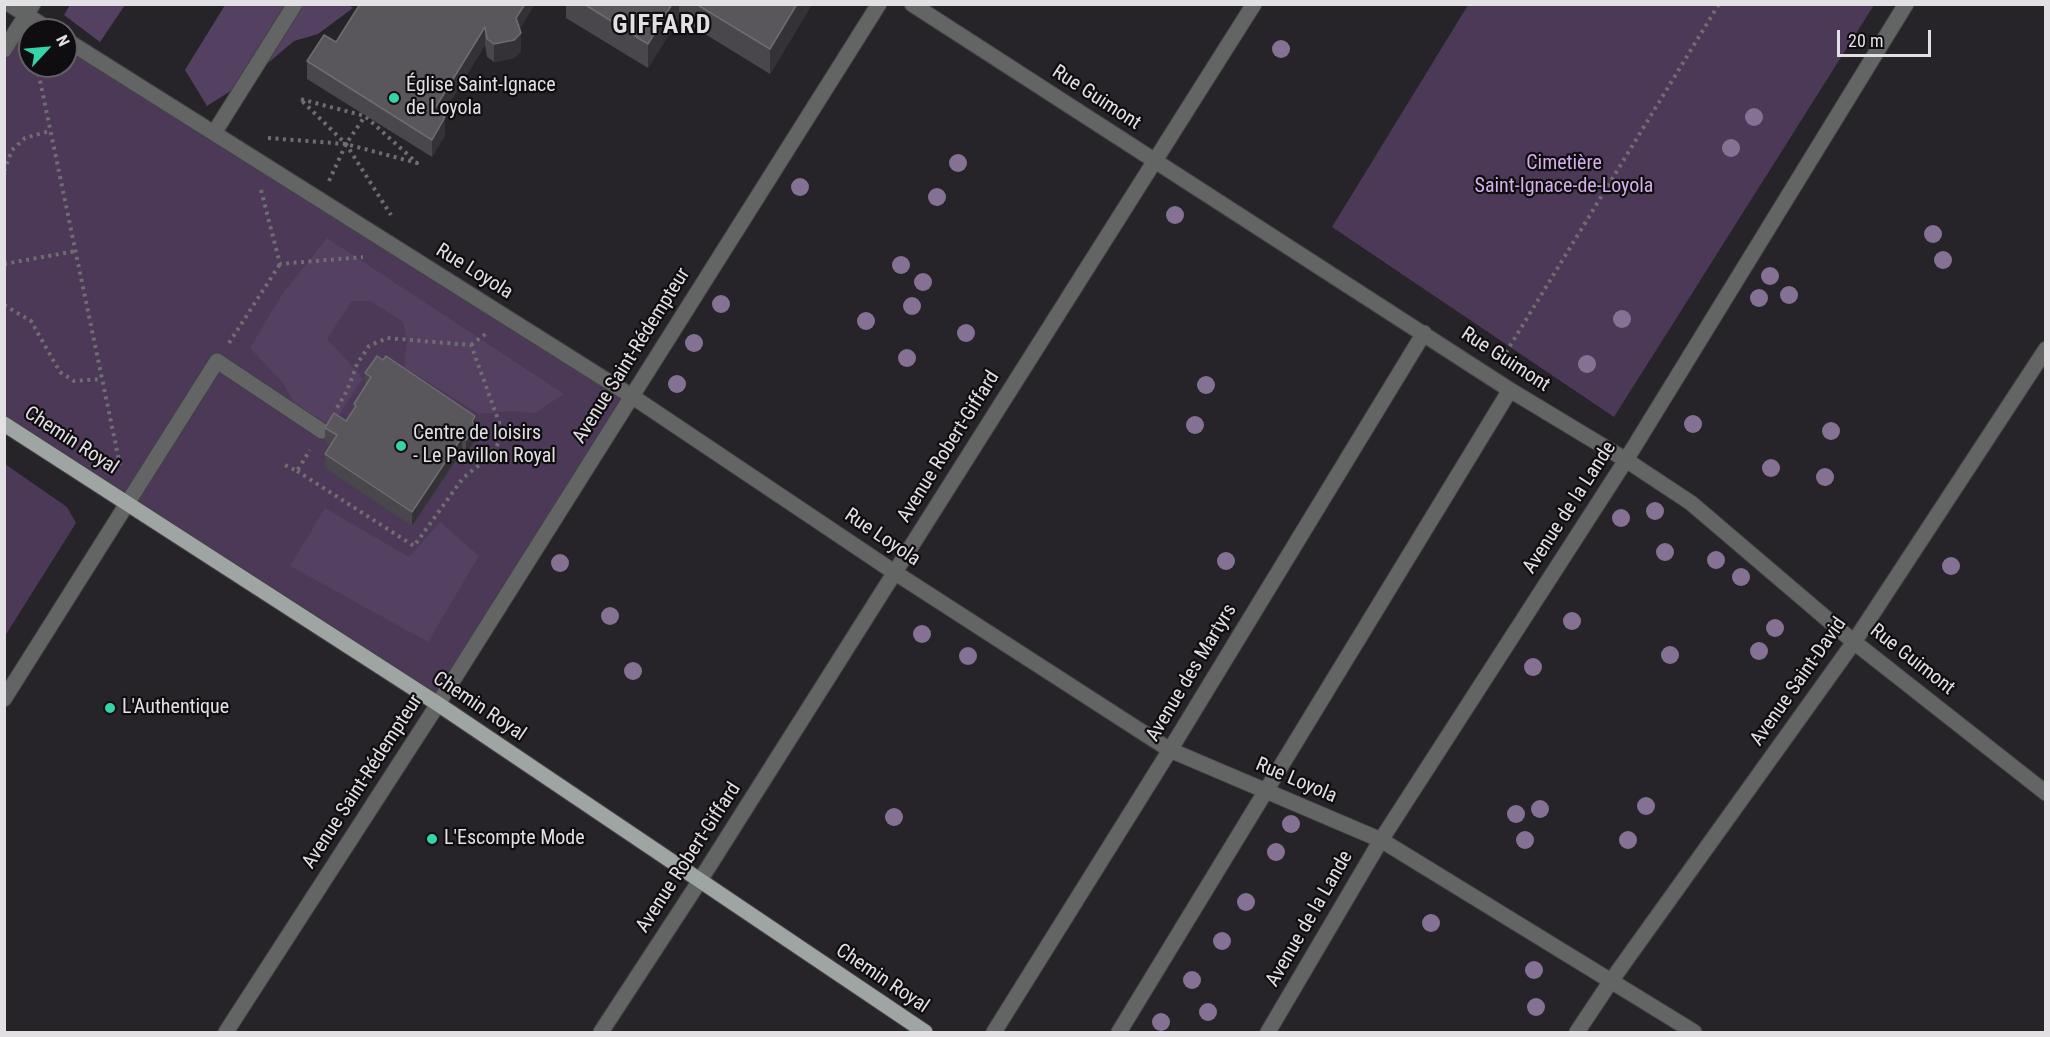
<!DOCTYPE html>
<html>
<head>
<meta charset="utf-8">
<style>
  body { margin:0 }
  #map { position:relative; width:2050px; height:1037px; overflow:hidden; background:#262428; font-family:"Roboto Condensed",sans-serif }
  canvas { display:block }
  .frame { position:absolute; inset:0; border:6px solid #e2e0e3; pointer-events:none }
  .north { position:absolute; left:18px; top:18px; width:60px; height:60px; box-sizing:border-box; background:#0f0d0f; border:2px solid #636164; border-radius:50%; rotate:64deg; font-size:16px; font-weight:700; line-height:24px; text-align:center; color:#e2e0e3 }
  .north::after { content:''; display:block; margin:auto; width:21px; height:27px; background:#34d4a8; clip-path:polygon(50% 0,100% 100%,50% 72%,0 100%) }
  .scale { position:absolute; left:1837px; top:30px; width:94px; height:27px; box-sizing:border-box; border:3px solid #e2e0e3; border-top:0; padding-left:8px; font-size:18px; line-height:21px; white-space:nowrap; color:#e2e0e3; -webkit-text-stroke:4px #0f0d0f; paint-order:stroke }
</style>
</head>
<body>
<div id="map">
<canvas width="2050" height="1037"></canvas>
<div class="frame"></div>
<div class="north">N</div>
<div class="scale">20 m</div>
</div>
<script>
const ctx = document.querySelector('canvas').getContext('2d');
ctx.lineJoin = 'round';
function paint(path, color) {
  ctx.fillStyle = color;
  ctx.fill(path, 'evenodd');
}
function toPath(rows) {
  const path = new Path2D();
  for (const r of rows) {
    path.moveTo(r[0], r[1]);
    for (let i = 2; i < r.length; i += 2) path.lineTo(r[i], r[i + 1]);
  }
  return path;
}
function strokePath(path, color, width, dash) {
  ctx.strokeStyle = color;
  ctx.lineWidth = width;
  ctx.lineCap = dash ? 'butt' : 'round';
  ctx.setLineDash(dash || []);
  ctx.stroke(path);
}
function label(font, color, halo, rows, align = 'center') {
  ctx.font = font + ' "Roboto Condensed",sans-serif';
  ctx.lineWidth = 4.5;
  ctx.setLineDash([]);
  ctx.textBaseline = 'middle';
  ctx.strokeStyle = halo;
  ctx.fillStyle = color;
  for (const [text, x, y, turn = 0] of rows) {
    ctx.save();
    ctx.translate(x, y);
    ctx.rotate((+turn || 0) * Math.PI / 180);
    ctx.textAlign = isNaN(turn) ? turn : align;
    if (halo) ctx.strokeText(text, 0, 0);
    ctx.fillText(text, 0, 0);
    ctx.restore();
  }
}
paint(toPath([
  [1468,5,1874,5,1614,417,1332,227],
  [26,15,50,30,30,30,30,66,66,66,66,40,633,397,438,704,5,424,4,50],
  [5,464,67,507,76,523,5,636]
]), '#4b3957');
paint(toPath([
  [347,4,353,8,318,34,294,41,248,80,207,106,185,70,225,5],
  [70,5,70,4,125,5,100,42,64,15],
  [327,238,564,394,535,413,511,411,479,414,404,367,407,342,403,322,370,301,352,301,327,339,363,378,332,426,315,416,298,410,283,383,250,348,281,296],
  [325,508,409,557,440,522,479,556,428,642,290,566]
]), '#544061');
const minor = toPath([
  [9,4,50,30],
  [912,4,1510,390,1626,460,1691,503,1854,642,2046,793],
  [66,40,633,397,894,572,1170,750,1381,840,1694,1032],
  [4,50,33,4],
  [214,133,295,4],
  [4,699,217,361,322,431],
  [226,1032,438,704,879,4],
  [601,1032,699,882,1254,4],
  [994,1032,1170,750,1424,333],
  [1119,1032,1510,390],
  [1268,1032,1381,840,1626,460,1906,4],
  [1577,1032,1611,981,1854,642,2046,349]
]);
const major = toPath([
  [4,424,438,704,925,1032]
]);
strokePath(minor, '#444246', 17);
strokePath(major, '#444246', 17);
strokePath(toPath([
  [37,66,121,470],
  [268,138,346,144,417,163,365,116,300,99,346,144,391,215],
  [4,171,12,150,25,138,50,131],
  [329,181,346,144,365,116],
  [261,190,280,264,363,257],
  [4,264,76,251],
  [4,305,31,321,60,372,74,381,102,379],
  [229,343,280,264],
  [471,345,487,333],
  [1502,359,1719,4],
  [285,465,297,471,310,450],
  [297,471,414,546,463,478,493,454,500,439,499,422,471,345,387,338,369,346,357,364,347,391,335,411]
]), '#6f6d70', 4, [3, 4.5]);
strokePath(minor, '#626564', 15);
strokePath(major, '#9fa5a3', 15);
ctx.fillStyle = '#857193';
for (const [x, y] of [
  [1281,49],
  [1754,117],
  [1731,148],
  [958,163],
  [800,187],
  [937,197],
  [1175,215],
  [1933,234],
  [1943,260],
  [901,265],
  [1770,276],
  [923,282],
  [1789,295],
  [1759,298],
  [721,304],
  [912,306],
  [1622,319],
  [866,321],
  [966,333],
  [694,343],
  [907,358],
  [1587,364],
  [677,384],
  [1206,385],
  [1693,424],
  [1195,425],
  [1831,431],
  [1771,468],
  [1825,477],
  [1655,511],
  [1621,518],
  [1665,552],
  [1716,560],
  [1226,561],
  [560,563],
  [1951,566],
  [1741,577],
  [610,616],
  [1572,621],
  [1775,628],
  [922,634],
  [1759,651],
  [1670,655],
  [968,656],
  [1533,667],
  [633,671],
  [1646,806],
  [1540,809],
  [1516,814],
  [894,817],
  [1291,824],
  [1525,840],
  [1628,840],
  [1276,852],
  [1246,902],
  [1431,923],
  [1222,941],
  [1534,970],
  [1192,980],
  [1536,1007],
  [1208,1012],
  [1161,1022]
]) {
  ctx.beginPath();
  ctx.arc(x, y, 9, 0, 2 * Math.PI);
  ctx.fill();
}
paint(toPath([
  [360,4,520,30,521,51,514,58,494,62,487,57,485,45,442,115,445,135,432,157,307,79,307,61,336,42],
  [566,4,812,4,770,74,679,18,648,68,566,18],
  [365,373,475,416,476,439,466,454,462,451,412,526,325,468,325,454,330,445,325,442,325,428,346,421,354,409,354,404,365,387]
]), '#49474b');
paint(toPath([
  [525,4,535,4,516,36,516,18],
  [672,4,679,4,679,18,648,68,648,44],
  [797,4,812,4,770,74,770,49],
  [485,27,485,45,434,128,434,110],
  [521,33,521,51,514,58,494,62,494,44],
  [445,117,445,135,432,157,432,140],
  [475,416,476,439,466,454,466,440,472,422],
  [462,437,462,451,412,526,412,512]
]), '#343236');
const building = toPath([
  [360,4,525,4,516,18,521,33,514,40,494,44,487,39,485,27,434,110,445,117,432,140,307,61,324,35,336,42,360,4],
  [584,4,672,4,648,44,584,4],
  [696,4,797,4,770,49,696,4],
  [377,356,383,360,386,356,475,416,472,422,476,425,466,440,462,437,412,512,325,454,337,435,325,428,334,413,346,421,356,406,354,404,371,377,365,373,377,356]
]);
paint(building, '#5a575c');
strokePath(building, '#6f6c71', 1.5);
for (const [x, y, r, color] of [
  [394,98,6,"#34d4a8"],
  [401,446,6,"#34d4a8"],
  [110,708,6,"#34d4a8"],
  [432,839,6,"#34d4a8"]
]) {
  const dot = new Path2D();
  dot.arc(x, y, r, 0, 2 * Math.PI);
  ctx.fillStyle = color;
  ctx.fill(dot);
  strokePath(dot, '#0f0d0f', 2);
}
label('20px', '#e2e0e3', '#0f0d0f', [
  ["Église Saint-Ignace",406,86],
  ["de Loyola",406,109],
  ["Centre de loisirs",413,434],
  ["- Le Pavillon Royal",413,457],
  ["L'Authentique",122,708],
  ["L'Escompte Mode",444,839]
], 'left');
label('20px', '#e2e0e3', '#0f0d0f', [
  ["Rue Guimont",1096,98,33],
  ["Rue Loyola",474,272,32],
  ["Avenue Saint-Rédempteur",632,356,-58],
  ["Rue Guimont",1505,360,33],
  ["Chemin Royal",71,441,33],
  ["Avenue Robert-Giffard",949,447,-58],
  ["Avenue de la Lande",1570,508,-57],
  ["Rue Loyola",882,538,34],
  ["Rue Guimont",1912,660,38],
  ["Avenue des Martyrs",1192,673,-59],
  ["Avenue Saint-David",1799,682,-55],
  ["Chemin Royal",479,707,34],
  ["Rue Loyola",1296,781,23],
  ["Avenue Saint-Rédempteur",363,782,-57],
  ["Avenue Robert-Giffard",689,858,-57],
  ["Avenue de la Lande",1310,919,-60],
  ["Chemin Royal",882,979,34]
]);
label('20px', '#d3b0eb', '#0f0d0f', [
  ["Cimetière",1564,164],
  ["Saint-Ignace-de-Loyola",1564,187]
]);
ctx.letterSpacing = '1.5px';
label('bold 26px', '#e2e0e3', '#0f0d0f', [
  ["GIFFARD",662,26]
]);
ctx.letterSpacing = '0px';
</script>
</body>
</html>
